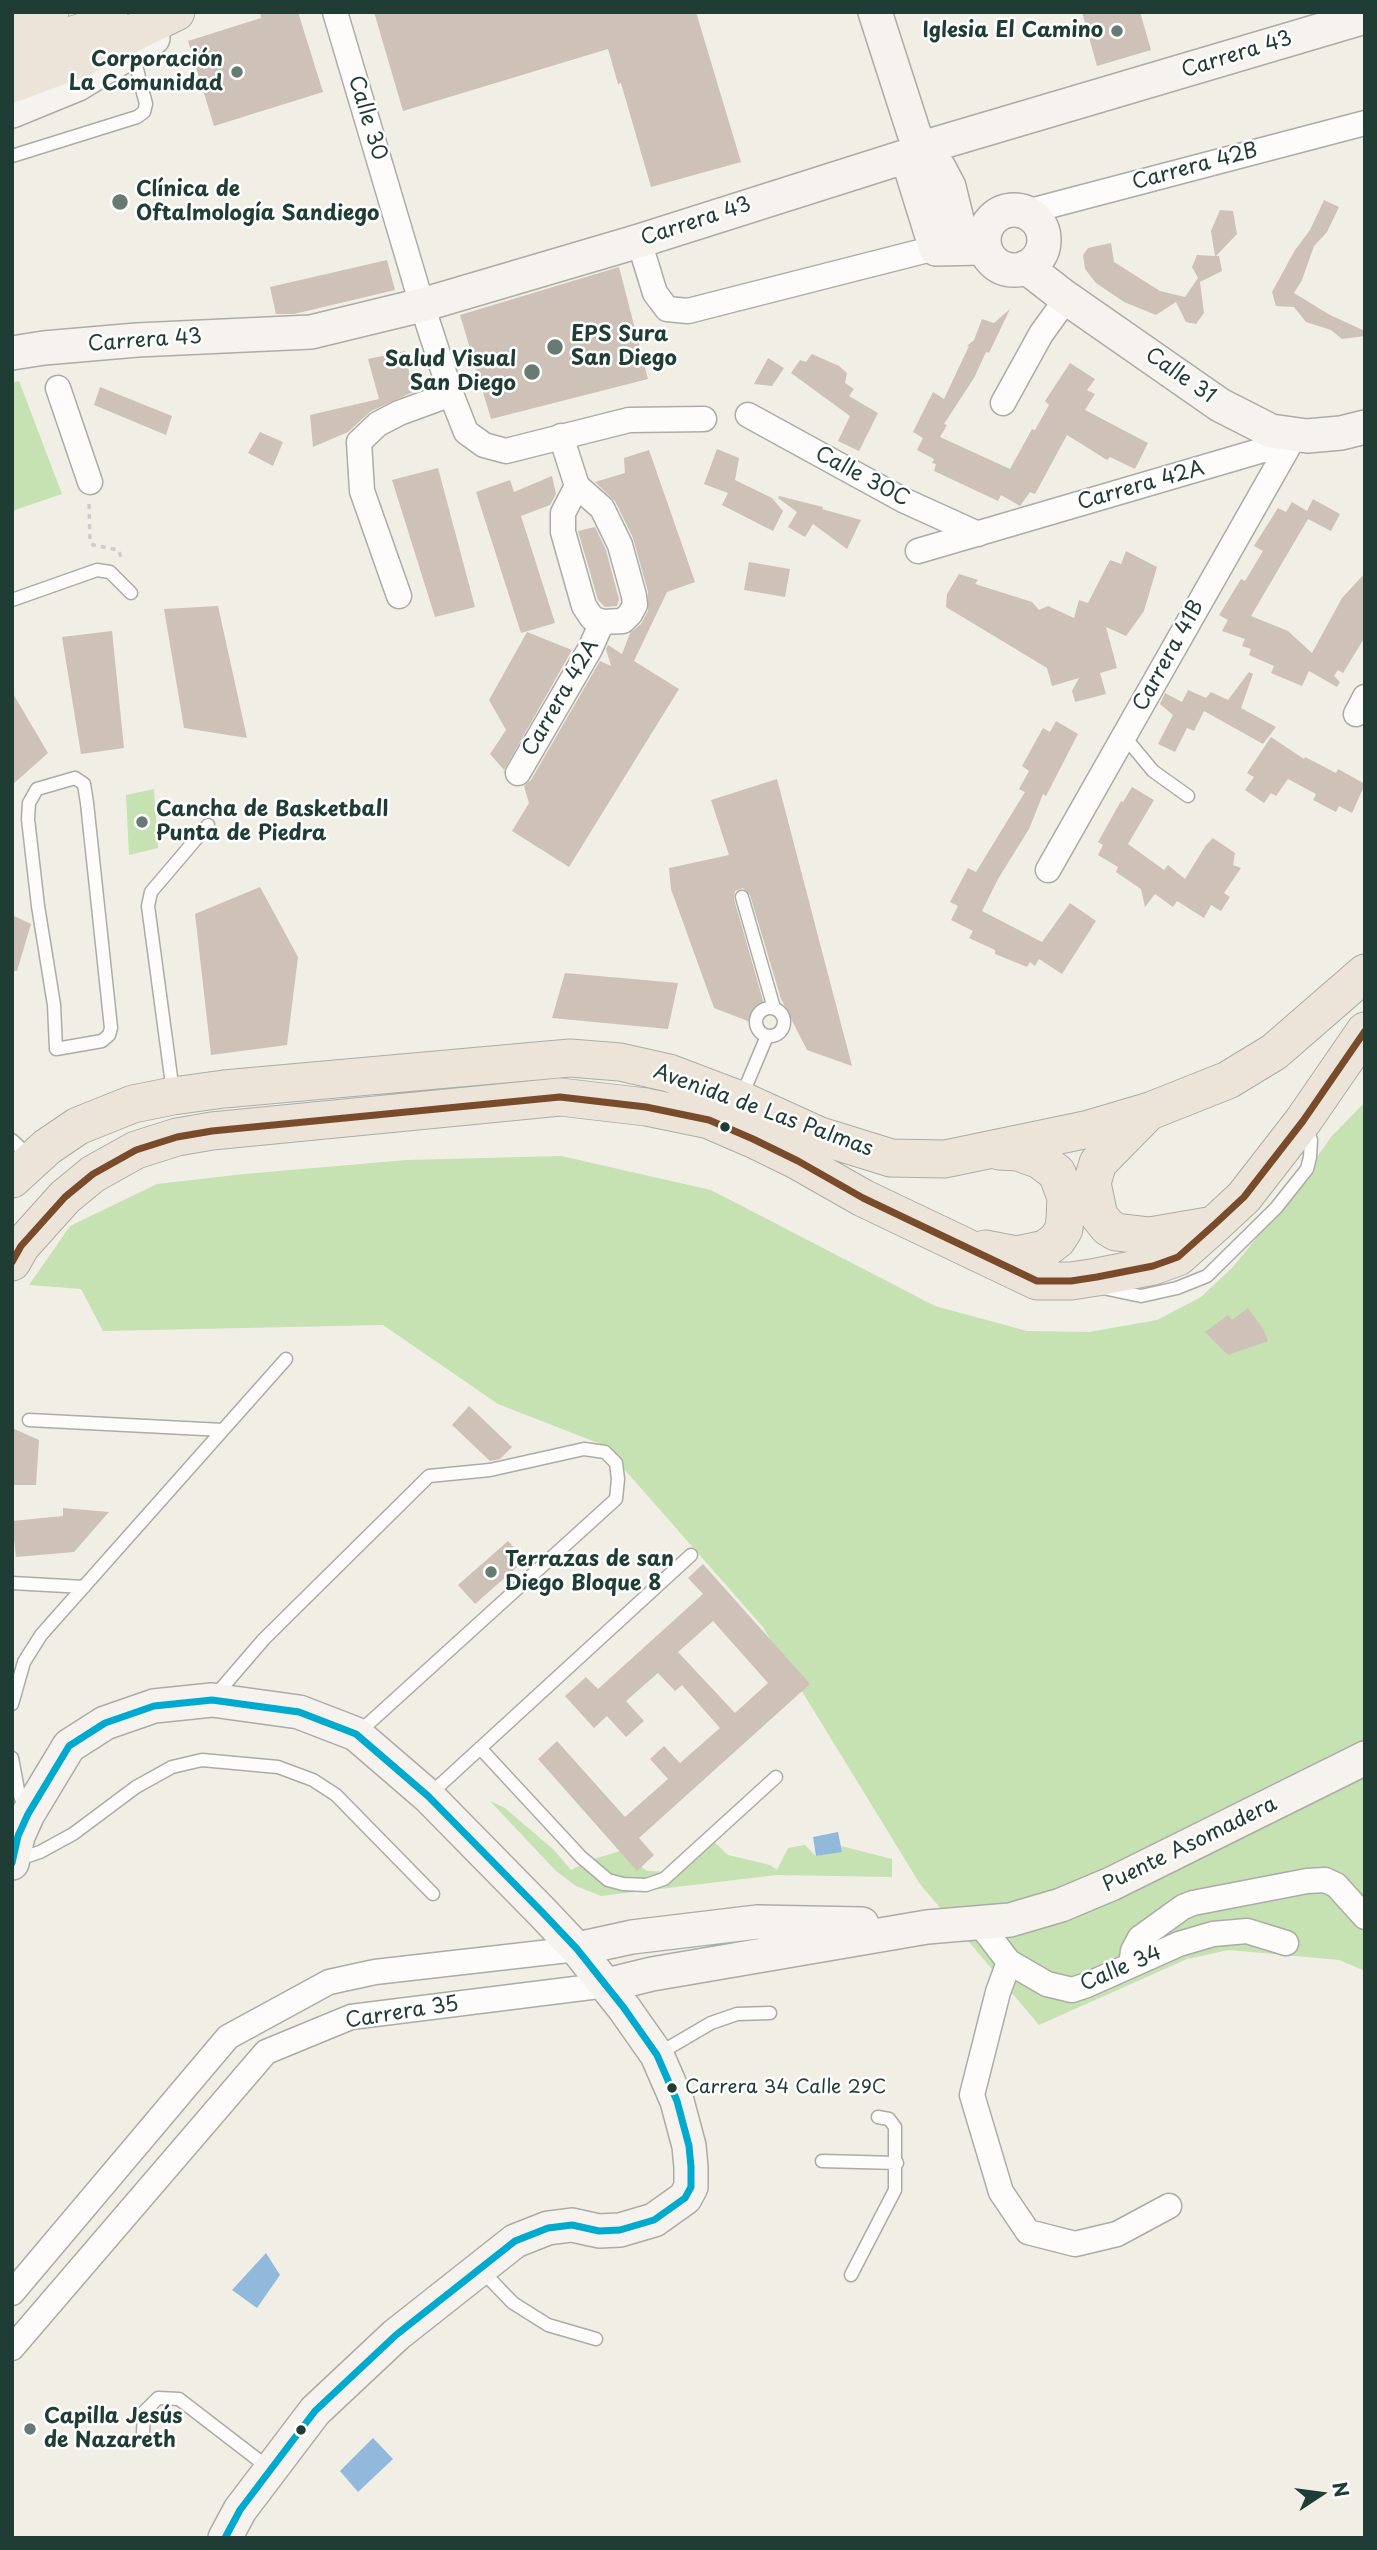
<!DOCTYPE html>
<html>
<head>
<meta charset="utf-8">
<style>
  body { margin:0 }
  #map { position:relative; width:1377px; height:2550px; overflow:hidden; background:#f1eee6; font-family:"Playpen Sans",sans-serif }
  canvas { display:block }
  .frame { position:absolute; inset:0; border:14px solid #1f3d34; pointer-events:none }
  .north { position:absolute; left:1286px; top:2459px; width:70px; height:70px; -webkit-text-stroke:5px #fff; paint-order:stroke; rotate:77deg; font-size:19px; font-weight:700; line-height:28px; text-align:center; color:#1f3d34 }
  .north::after { content:''; display:block; margin:auto; width:24px; height:32px; background:#1f3d34; clip-path:polygon(50% 0,100% 100%,50% 72%,0 100%) }
</style>
</head>
<body>
<div id="map">
<canvas width="1377" height="2550"></canvas>
<div class="frame"></div>
<div class="north">N</div>
</div>
<script>
const ctx = document.querySelector('canvas').getContext('2d');
ctx.lineJoin = 'round';
function paint(path, color) {
  ctx.fillStyle = color;
  ctx.fill(path, 'evenodd');
}
function toPath(rows) {
  const path = new Path2D();
  for (const r of rows) {
    if (r.length === 3) {
      path.moveTo(r[0] + r[2], r[1]);
      path.arc(r[0], r[1], r[2], 0, 2 * Math.PI);
      continue;
    }
    path.moveTo(r[0], r[1]);
    for (let i = 2; i < r.length; i += 2) path.lineTo(r[i], r[i + 1]);
  }
  return path;
}
function strokePath(path, color, width, dash) {
  ctx.strokeStyle = color;
  ctx.lineWidth = width;
  ctx.lineCap = dash ? 'butt' : 'round';
  ctx.setLineDash(dash || []);
  ctx.stroke(path);
}
function label(font, color, halo, rows, align = 'center') {
  ctx.font = font + ' "Playpen Sans",sans-serif';
  ctx.lineWidth = 5;
  ctx.setLineDash([]);
  ctx.textBaseline = 'middle';
  ctx.strokeStyle = halo;
  ctx.fillStyle = color;
  for (const [text, x, y, turn = 0] of rows) {
    ctx.save();
    ctx.translate(x, y);
    ctx.rotate((+turn || 0) * Math.PI / 180);
    ctx.textAlign = isNaN(turn) ? turn : align;
    if (halo) ctx.strokeText(text, 0, 0);
    ctx.fillText(text, 0, 0);
    ctx.restore();
  }
}
paint(toPath([
  [19,381,62,494,12,511,12,383],
  [154,789,158,848,129,855,126,795],
  [1365,1102,1365,1971,1339,1960,1229,1950,1187,1959,1039,2025,920,1884,762,1626,603,1445,498,1404,383,1325,103,1331,81,1289,29,1285,70,1226,157,1184,244,1174,407,1160,561,1156,711,1190,935,1306,1027,1331,1089,1332,1157,1320,1201,1297,1232,1268,1285,1203,1331,1137],
  [490,1801,505,1808,554,1850,571,1870,591,1860,620,1851,647,1871,673,1872,710,1838,728,1855,770,1865,777,1870,788,1848,805,1845,816,1856,842,1851,841,1846,892,1859,892,1877,777,1875,601,1896,576,1886,556,1871]
]), '#c6e1b2');
paint(toPath([
  [838,1832,842,1852,816,1856,813,1837],
  [266,2253,280,2275,257,2308,232,2290],
  [373,2438,393,2459,358,2492,340,2471]
]), '#90b9dc');
paint(toPath([
  [260,12,298,12,323,92,214,126,188,41,261,18],
  [374,12,696,12,741,162,651,187,621,83,618,84,608,49,403,111],
  [1082,12,1140,12,1151,50,1097,66],
  [1324,200,1339,207,1327,232,1314,246,1302,280,1294,293,1330,315,1365,331,1365,336,1342,339,1331,330,1306,322,1294,307,1276,306,1272,292,1295,250,1310,230],
  [1220,210,1233,211,1237,234,1216,256,1219,256,1222,271,1200,282,1204,313,1196,324,1186,322,1176,302,1156,315,1124,302,1096,283,1085,269,1083,255,1088,248,1111,243,1114,262,1160,291,1185,297,1198,278,1192,267,1197,255,1215,256,1211,231],
  [387,260,395,290,294,314,276,314,270,287],
  [619,267,648,379,491,419,460,315],
  [1010,309,989,353,986,352,974,378,944,424,947,425,940,437,1010,469,1032,429,1035,430,1049,405,1045,401,1070,363,1095,379,1087,390,1095,394,1085,410,1148,443,1135,469,1110,457,1107,460,1067,435,1035,494,1030,492,1020,506,1001,495,998,501,934,471,936,464,932,463,934,459,917,450,923,438,913,432,933,392,944,399,969,346,967,346,974,340,982,319,994,323],
  [405,351,413,392,371,411,348,432,313,447,310,415,379,399,368,359],
  [812,354,839,366,847,373,845,383,854,389,849,396,878,413,859,451,838,441,850,416,791,373,800,360,806,362],
  [768,358,784,368,772,386,754,384],
  [100,387,172,416,166,435,94,405],
  [260,432,283,442,273,466,248,453],
  [717,449,739,458,735,480,772,498,783,511,773,531,722,505,728,493,704,484],
  [649,450,695,582,667,592,634,661,679,689,569,867,512,831,529,803,524,786,531,780,600,661,611,666,606,649,608,645,622,654,630,633,641,624,648,611,648,592,633,538,615,501,595,482,625,473,624,458],
  [438,468,475,607,435,617,392,480],
  [552,476,556,494,550,505,521,516,555,623,521,633,476,492,510,480,514,492],
  [779,496,823,507,822,509,861,520,847,549,813,524,805,537,788,527,797,512,778,498],
  [1313,499,1340,514,1331,531,1308,519,1251,616,1288,631,1312,653,1342,598,1365,573,1365,637,1343,673,1338,670,1334,676,1340,682,1337,687,1309,671,1302,686,1271,673,1274,666,1249,655,1251,649,1242,646,1245,639,1222,631,1228,620,1219,615,1241,579,1245,581,1263,551,1254,546,1278,508,1286,512,1292,502,1307,511],
  [595,527,606,550,619,599,617,606,605,607,598,600,578,531],
  [1126,551,1157,567,1144,611,1126,636,1106,627,1117,668,1100,673,1106,694,1075,702,1072,691,1079,678,1052,686,1047,668,946,607,947,594,959,574,978,580,975,584,1032,602,1039,610,1048,606,1074,618,1079,600,1088,603,1110,560,1121,564],
  [749,562,790,569,785,597,744,590],
  [218,606,247,738,184,728,164,609],
  [112,631,124,748,81,754,62,637],
  [527,632,572,650,504,770,490,754,506,730,489,700],
  [1249,672,1253,674,1241,708,1276,727,1263,744,1204,711,1194,731,1187,728,1175,752,1158,744,1173,715,1160,704,1165,693,1182,702,1188,690,1206,698,1211,692,1228,700],
  [12,692,48,753,12,785],
  [1056,721,1078,734,1046,796,1043,794,1029,829,998,879,982,911,1042,942,1070,903,1096,921,1062,974,1039,959,1035,966,1030,962,1027,967,995,954,995,950,969,938,973,931,951,920,958,906,950,902,968,868,976,872,1025,792,1019,789,1029,771,1022,766,1043,728,1050,732],
  [1271,737,1304,759,1305,757,1336,773,1338,769,1365,784,1352,813,1339,806,1336,812,1313,800,1316,794,1288,779,1276,796,1271,793,1264,803,1245,790,1254,777,1247,773],
  [777,779,852,1066,807,1050,781,999,750,895,743,888,735,891,734,899,766,1011,758,1025,714,1008,671,889,669,868,729,855,711,800],
  [1132,787,1154,800,1128,844,1164,870,1168,865,1185,879,1206,845,1213,838,1235,853,1233,865,1241,868,1224,893,1230,897,1221,911,1211,905,1204,918,1177,901,1173,907,1155,894,1145,907,1141,889,1116,872,1118,867,1098,855,1103,845,1098,842,1121,801,1123,802],
  [260,887,298,957,287,1045,211,1055,195,914],
  [12,915,31,924,17,971,12,971],
  [565,973,678,983,668,1029,552,1018],
  [1248,1308,1263,1329,1268,1341,1228,1355,1205,1332,1228,1315,1232,1320],
  [469,1406,512,1447,500,1459,490,1461,452,1425],
  [12,1428,39,1440,36,1485,12,1485],
  [63,1508,109,1512,74,1552,16,1557,12,1521,63,1516],
  [508,1541,525,1560,475,1604,458,1585],
  [703,1564,810,1684,639,1838,654,1855,637,1871,538,1759,557,1741,625,1817,668,1779,650,1759,664,1746,680,1763,720,1728,682,1685,675,1691,658,1673,626,1701,644,1721,626,1737,607,1716,594,1728,565,1696,586,1677,598,1689,703,1594,688,1578],
  [713,1621,768,1683,735,1713,678,1652]
]), '#cec1b8');
const lane = toPath([
  [12,156,137,117,144,112,146,104,133,54],
  [12,600,97,570,110,572,131,593],
  [1124,736,1153,771,1188,796],
  [75,778,84,784,87,803,111,1028,109,1035,102,1041,56,1049,54,1005,38,906,28,819,29,803,37,789,75,778],
  [742,897,774,1008],
  [770,1022,14],
  [173,1092,148,906,151,892,208,825],
  [744,1097,746,1086,767,1036],
  [12,1140,30,1157],
  [1103,1288,1141,1296,1177,1288,1207,1276,1276,1208,1307,1169,1310,1157,1311,1140,1306,1128],
  [29,1420,223,1430],
  [12,1583,84,1587],
  [214,1697,264,1639,429,1476,490,1470,584,1449,605,1452,616,1463,618,1479,616,1499,357,1734],
  [12,1704,24,1662,41,1635,286,1359],
  [480,1748,581,1857,608,1880,623,1884,646,1885,664,1879,776,1777],
  [12,1758,18,1790,26,1811],
  [428,1796,691,1555],
  [16,1860,40,1852,73,1834,136,1787,172,1767,202,1760,278,1767,313,1780,336,1795,433,1894],
  [658,2054,711,2023,737,2014,770,2013],
  [822,2161,897,2163],
  [482,2271,513,2303,548,2325,596,2339],
  [851,2275,895,2190,895,2127,889,2119,878,2117],
  [143,2433,144,2412,158,2398,179,2399,270,2469]
]);
const street = toPath([
  [335,12,422,305,451,394,466,432,484,445,506,451,629,420,704,419],
  [1026,212,1365,123],
  [639,241,655,293,667,309,688,311,951,244],
  [58,388,90,482],
  [1003,403,1041,334,1067,298],
  [748,415,903,500,978,534],
  [577,486,563,513,563,532,584,606,592,618,602,622],
  [918,551,1297,440],
  [399,596,362,491,359,442,378,424,399,413,451,394],
  [1356,714,1365,697],
  [518,773,590,649,602,622,623,621,630,614,635,605,634,596,620,545,602,508,577,486,561,436],
  [1048,870,1291,442],
  [979,1923,1009,1962,1047,1984,1072,1990,1087,1985,1179,1944,1213,1934,1247,1931,1286,1943],
  [1009,1962,998,1992,972,2095,1001,2192,1028,2232,1075,2244,1117,2234,1169,2206],
  [1131,1965,1133,1951,1140,1938,1183,1907,1193,1903,1307,1881,1325,1880,1336,1885,1365,1917],
  [12,2293,228,2037,329,1982,375,1972,577,1949],
  [12,2348,266,2052,351,2017,607,1985]
]);
const secondary = toPath([
  [875,12,914,133,922,148,939,168,949,187,964,248],
  [12,111,78,84,153,38],
  [907,156,936,249,983,248],
  [1014,240,30],
  [1026,267,1062,295,1220,405,1271,431,1307,436,1341,433,1365,427],
  [12,353,44,348,137,340,311,332,422,305,639,241,907,156,922,148,1365,17],
  [12,1863,18,1836,28,1814,69,1746,105,1723,154,1706,212,1700,299,1712,356,1734,428,1796,543,1913,577,1949,624,2008,657,2055,677,2101,689,2146,691,2167,691,2187,685,2198,654,2220,620,2230,599,2231,572,2225,548,2228,515,2241,396,2335,315,2411,240,2510,225,2538],
  [577,1949,632,1937,757,1922,862,1924],
  [607,1985,652,1974,927,1927,1010,1920,1061,1905,1111,1884,1365,1758]
]);
const primary = toPath([
  [12,24,50,12],
  [12,54,111,23],
  [12,84,82,58,176,12],
  [1149,1111,1098,1163,1092,1183,1099,1216,1108,1227,1116,1232,1150,1236,1214,1225],
  [12,1179,47,1147,78,1126,133,1104,173,1096,224,1089,570,1058,620,1062,669,1073,743,1101,820,1136,891,1158,945,1159,1089,1129,1150,1111,1228,1080,1274,1052,1365,973],
  [985,1249,1016,1255,1045,1249,1057,1240,1064,1229,1065,1218,1066,1198,1057,1173,1040,1160,1018,1152,999,1151],
  [12,1262,21,1246,65,1197,93,1174,136,1150,177,1137,212,1131,560,1097,646,1107,709,1120,753,1139,798,1161,863,1198,1037,1281,1071,1281,1097,1277,1153,1266,1178,1257,1215,1224,1244,1197,1303,1121,1365,1031]
]);
strokePath(lane, '#aaaca6', 15);
strokePath(street, '#aaaca6', 27);
strokePath(secondary, '#aaaca6', 36);
strokePath(primary, '#aaaca6', 39);
strokePath(toPath([
  [89,504,90,541,93,545,118,550,123,561]
]), '#cccecc', 3.5, [5, 5]);
strokePath(lane, '#fdfcfb', 12);
strokePath(street, '#fdfcfb', 24);
strokePath(secondary, '#f6f3ee', 33);
strokePath(primary, '#ece4d9', 37);
strokePath(toPath([
  [12,1863,18,1836,28,1814,69,1746,105,1723,154,1706,212,1700,299,1712,356,1734,428,1796,543,1913,577,1949,624,2008,657,2055,677,2101,689,2146,691,2167,691,2187,685,2198,654,2220,620,2230,599,2231,572,2225,548,2228,515,2241,396,2335,315,2411,240,2510,225,2538]
]), '#00a9ce', 7);
strokePath(toPath([
  [12,1262,21,1246,65,1197,93,1174,136,1150,177,1137,212,1131,560,1097,646,1107,709,1120,753,1139,798,1161,863,1198,1037,1281,1071,1281,1097,1277,1153,1266,1178,1257,1215,1224,1244,1197,1303,1121,1365,1031]
]), '#7a4b2a', 7);
for (const [x, y, r, color] of [
  [1117,31,7,"#687b72"],
  [237,72,7,"#687b72"],
  [120,202,9,"#687b72"],
  [555,347,9,"#687b72"],
  [532,372,9,"#687b72"],
  [142,822,7,"#687b72"],
  [725,1127,6,"#1f3d34"],
  [491,1572,7,"#687b72"],
  [672,2088,6,"#1f3d34"],
  [30,2429,7,"#687b72"],
  [301,2430,6,"#1f3d34"]
]) {
  const dot = new Path2D();
  dot.arc(x, y, r, 0, 2 * Math.PI);
  ctx.fillStyle = color;
  ctx.fill(dot);
  strokePath(dot, '#fff', 2.5);
}
label('19px', '#1f3d34', '#fff', [
  ["Carrera 34 Calle 29C",685,2088]
], 'left');
label('bold 21px', '#1f3d34', '#fff', [
  ["Iglesia El Camino",1103,31,"right"],
  ["Corporación",223,60,"right"],
  ["La Comunidad",223,84,"right"],
  ["Clínica de",136,190],
  ["Oftalmología Sandiego",136,214],
  ["EPS Sura",571,335],
  ["San Diego",571,359],
  ["Salud Visual",516,360,"right"],
  ["San Diego",516,384,"right"],
  ["Cancha de Basketball",156,810],
  ["Punta de Piedra",156,834],
  ["Terrazas de san",505,1560],
  ["Diego Bloque 8",505,1584],
  ["Capilla Jesús",44,2417],
  ["de Nazareth",44,2441]
], 'left');
label('21px', '#1f3d34', '#fff', [
  ["Carrera 43",1237,55,-17],
  ["Calle 30",367,118,73],
  ["Carrera 42B",1195,167,-15],
  ["Carrera 43",696,222,-18],
  ["Carrera 43",145,341,-4],
  ["Calle 31",1180,376,35],
  ["Calle 30C",862,477,28],
  ["Carrera 42A",1141,486,-16],
  ["Carrera 41B",1169,656,-61],
  ["Carrera 42A",561,698,-60],
  ["Avenida de Las Palmas",763,1111,20],
  ["Puente Asomadera",1190,1845,-26],
  ["Calle 34",1121,1969,-23],
  ["Carrera 35",402,2013,-9]
]);
</script>
</body>
</html>
